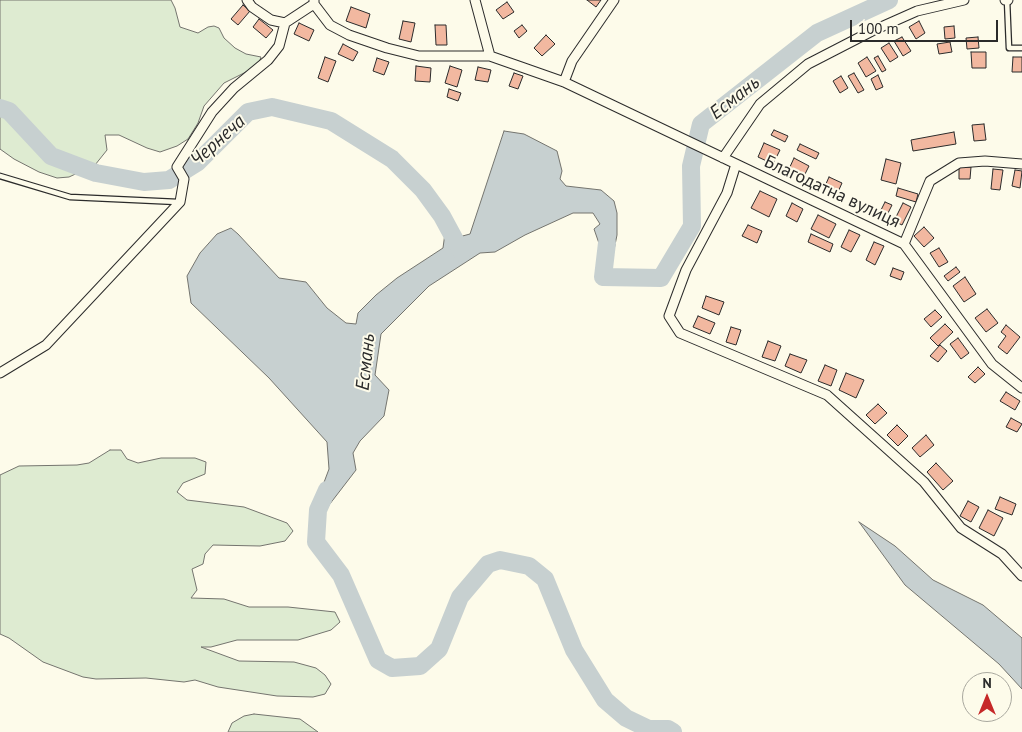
<!DOCTYPE html>
<html>
<head>
<meta charset="utf-8">
<style>
	body { margin:0 }
	#map { position:relative; width:1022px; height:732px; overflow:hidden; background:#fdfbea; font-family:"PT Sans",sans-serif }
	canvas { display:block }
	.north { position:absolute; left:962px; top:672px; width:50px; height:50px; box-sizing:border-box; background:#fdfbea; border:1px solid #a9a89e; border-radius:50%; rotate:0deg; font-size:14px; font-weight:700; line-height:20px; text-align:center; color:#2b2b2b }
	.north::after { content:''; display:block; margin:auto; width:18px; height:22px; background:#c62828; clip-path:polygon(50% 0,100% 100%,50% 72%,0 100%) }
	.scale { position:absolute; left:850px; top:20px; width:148px; height:22px; box-sizing:border-box; border:2px solid #2b2b2b; border-top:0; padding-left:6px; font-size:15px; line-height:18px; white-space:nowrap; color:#2b2b2b; -webkit-text-stroke:4px #fdfbea; paint-order:stroke }
</style>
</head>
<body>
<div id="map">
<canvas width="1022" height="732"></canvas>
<div class="north">N</div>
<div class="scale">100 m</div>
</div>
<script>
const ctx = document.querySelector('canvas').getContext('2d');
ctx.lineJoin = 'round';
function fillPath(path, color) { ctx.fillStyle = color; ctx.fill(path, 'evenodd'); }
const poly = rows => new Path2D(rows.map(r => 'M' + r).join(''));
function strokePath(path, color, width, dash) { ctx.strokeStyle = color; ctx.lineWidth = width; ctx.lineCap = dash ? 'butt' : 'round'; ctx.setLineDash(dash || []); ctx.stroke(path); }
function label(font, color, halo, rows, align = 'center') {
  ctx.font = font + ' "PT Sans",sans-serif'; ctx.lineWidth = 4; ctx.setLineDash([]); ctx.textBaseline = 'middle'; ctx.strokeStyle = halo; ctx.fillStyle = color; for (const [text, x, y, turn = 0] of rows) {
    ctx.save(); ctx.translate(x, y); ctx.rotate((+turn || 0) * Math.PI / 180); ctx.textAlign = isNaN(turn) ? turn : align; if (halo) ctx.strokeText(text, 0, 0); ctx.fillText(text, 0, 0); ctx.restore();
  }
}
const green = poly([
	[0,0,171,0,175,8,180,27,198,33,208,27,214,26,219,28,224,38,235,48,246,54,261,57,258,66,224,83,204,106,198,123,188,139,177,146,160,152,147,148,119,135,105,135,107,150,95,165,69,177,57,178,39,172,14,159,0,149,0,0],
	[110,450,121,450,127,459,138,463,161,458,195,458,206,462,205,474,183,483,177,492,187,500,244,507,287,523,293,531,285,541,260,546,213,545,205,554,203,564,192,569,197,590,191,598,224,599,249,607,288,607,335,612,340,622,331,630,298,640,237,640,211,647,201,647,239,661,294,662,316,668,325,675,331,684,325,694,313,697,277,696,218,687,195,680,184,682,146,678,96,679,83,677,43,662,9,638,0,634,0,475,19,466,77,465,89,463,110,450],
	[254,714,300,719,318,732,228,732,232,723,244,716,254,714]
]);
fillPath(green, '#deebd1');
strokePath(green, '#74746e', 1);
const water = poly([
	[504,131,524,134,557,151,562,171,560,179,566,186,601,190,614,201,617,213,617,235,614,250,604,267,602,252,594,229,600,224,593,213,573,213,525,235,495,252,480,253,429,286,381,334,375,375,389,390,384,416,360,441,353,453,356,470,326,509,318,510,320,493,329,469,327,442,269,378,191,303,187,276,200,253,217,234,231,228,238,234,279,278,306,282,327,308,346,323,356,324,358,313,376,295,397,278,443,248,445,233,455,238,470,234,504,131],
	[859,522,895,546,933,580,983,605,1022,638,1022,689,999,664,905,585,859,522]
]);
fillPath(water, '#c7d0d0');
strokePath(water, '#74746e', 1);
strokePath(poly([
	[0,108,9,111,51,156,96,173,144,182,169,180,198,162,248,112,272,107,331,121,392,159,423,190,442,216,462,253],
	[607,243,603,277,661,278,692,226,691,166,701,124,817,33,889,0],
	[327,490,318,510,316,542,341,575,378,660,392,668,420,666,439,649,460,597,488,564,500,560,529,566,545,579,574,650,605,700,626,718,649,729,668,729,673,732]
]), '#c7d0d0', 18);
const building = poly([
	[587,0,601,0,596,7,587,0],
	[507,2,514,12,503,19,496,10,507,2],
	[243,5,250,11,238,25,231,19,243,5],
	[351,7,370,14,366,28,346,21,351,7],
	[259,19,273,30,266,38,253,27,259,19],
	[403,21,415,23,411,42,399,39,403,21],
	[919,21,925,33,916,39,909,27,919,21],
	[299,23,314,30,309,41,294,34,299,23],
	[435,25,446,25,447,45,436,45,435,25],
	[522,25,527,31,519,38,514,31,522,25],
	[954,26,955,38,945,39,944,27,954,26],
	[546,35,555,44,542,56,534,48,546,35],
	[902,37,911,51,903,56,894,41,902,37],
	[978,37,979,48,967,49,966,38,978,37],
	[950,42,952,52,939,54,937,44,950,42],
	[889,43,898,57,890,62,881,48,889,43],
	[343,44,358,52,353,61,338,54,343,44],
	[971,52,986,52,986,68,972,68,971,52],
	[878,56,886,70,882,72,874,58,878,56],
	[325,57,336,61,328,82,318,78,325,57],
	[867,57,876,71,866,77,858,63,867,57],
	[1013,57,1022,57,1022,72,1012,72,1013,57],
	[377,58,389,62,384,75,373,71,377,58],
	[416,66,431,68,430,82,415,81,416,66],
	[450,66,462,70,457,87,445,83,450,66],
	[478,67,491,70,488,82,475,80,478,67],
	[514,73,523,76,518,89,509,86,514,73],
	[854,73,864,90,858,93,848,76,854,73],
	[878,75,883,87,876,90,871,79,878,75],
	[841,76,848,88,840,93,833,81,841,76],
	[449,89,461,93,458,101,447,97,449,89],
	[984,124,986,140,974,141,972,125,984,124],
	[774,130,788,136,785,142,771,135,774,130],
	[954,132,956,144,913,151,911,140,954,132],
	[764,143,780,150,773,164,758,157,764,143],
	[800,144,819,153,816,159,797,150,800,144],
	[794,158,809,166,804,176,789,169,794,158],
	[886,159,901,163,896,184,881,180,886,159],
	[959,167,971,167,970,179,959,179,959,167],
	[993,169,1003,170,1000,190,991,189,993,169],
	[1015,170,1022,171,1020,188,1012,186,1015,170],
	[829,177,842,183,838,192,825,186,829,177],
	[898,188,918,194,916,202,896,196,898,188],
	[760,191,777,199,769,217,751,208,760,191],
	[885,202,892,205,886,217,879,214,885,202],
	[792,203,803,209,797,222,786,216,792,203],
	[903,203,911,207,902,225,894,221,903,203],
	[818,215,836,224,829,238,811,229,818,215],
	[748,225,762,231,757,243,742,236,748,225],
	[924,227,934,238,924,247,914,236,924,227],
	[849,230,860,235,851,252,841,247,849,230],
	[811,234,833,244,830,252,808,242,811,234],
	[874,242,884,246,875,265,866,260,874,242],
	[939,248,948,262,939,267,930,253,939,248],
	[956,267,960,272,948,281,944,276,956,267],
	[893,268,904,272,901,280,890,276,893,268],
	[965,277,976,294,964,302,953,286,965,277],
	[706,296,724,302,719,315,702,308,706,296],
	[987,309,998,323,986,332,975,318,987,309],
	[935,310,942,317,931,327,924,319,935,310],
	[698,316,715,323,710,334,693,327,698,316],
	[945,324,953,332,938,346,930,338,945,324],
	[1006,325,1020,337,1007,354,998,347,1006,336,1001,332,1006,325],
	[731,327,741,330,736,345,726,342,731,327],
	[958,338,969,353,961,359,950,344,958,338],
	[768,341,781,346,775,361,762,357,768,341],
	[940,345,947,351,938,362,930,356,940,345],
	[790,354,807,360,801,373,785,366,790,354],
	[825,365,837,370,831,386,818,381,825,365],
	[978,367,985,374,975,383,968,377,978,367],
	[846,373,864,380,856,398,839,390,846,373],
	[1006,392,1020,401,1015,410,1000,401,1006,392],
	[878,404,887,413,875,424,866,415,878,404],
	[1011,418,1022,424,1017,432,1006,427,1011,418],
	[897,425,908,436,898,446,887,435,897,425],
	[926,435,934,445,920,457,912,448,926,435],
	[936,463,953,481,943,490,927,472,936,463],
	[1000,497,1016,504,1012,515,995,509,1000,497],
	[968,501,979,507,971,522,960,516,968,501],
	[988,510,1003,518,994,536,979,528,988,510]
]);
fillPath(building, '#f2b8a0');
strokePath(building, '#2b2b2b', 1);
const lane = poly([
	[1007,0,1009,48,1022,48],
	[0,176,70,197,178,202]
]);
const street = poly([
	[247,0,252,7,271,20,285,23],
	[314,0,314,4,330,25,349,35,387,48,419,56,490,56,564,82,904,244,992,364,1022,388],
	[475,0,490,56],
	[1005,0,1008,0],
	[564,82,572,61,614,0],
	[723,158,760,104,808,64,872,31,917,11,964,0],
	[736,164,727,193,686,270,669,316,680,333,827,395,924,482,961,528,1002,554,1022,576],
	[904,244,930,181,959,163,985,161,1022,164],
	[0,373,46,345,180,202,184,179,177,167,212,112,234,88,268,60,279,46,285,23,314,4]
]);
strokePath(lane, '#2b2b2b', 7);
strokePath(street, '#2b2b2b', 11);
strokePath(lane, '#fdfbea', 4.5);
strokePath(street, '#fdfbea', 9);
label('18px', '#2b2b2b', '#fdfbea', [
	["Благодатна вулиця",832,192,25]
]);
label('italic 19px', '#2b2b2b', '#fdfbea', [
	["Есмань",735,98,-38],
	["Чернеча",218,141,-42],
	["Есмань",366,362,-84]
]);
</script>
</body>
</html>
